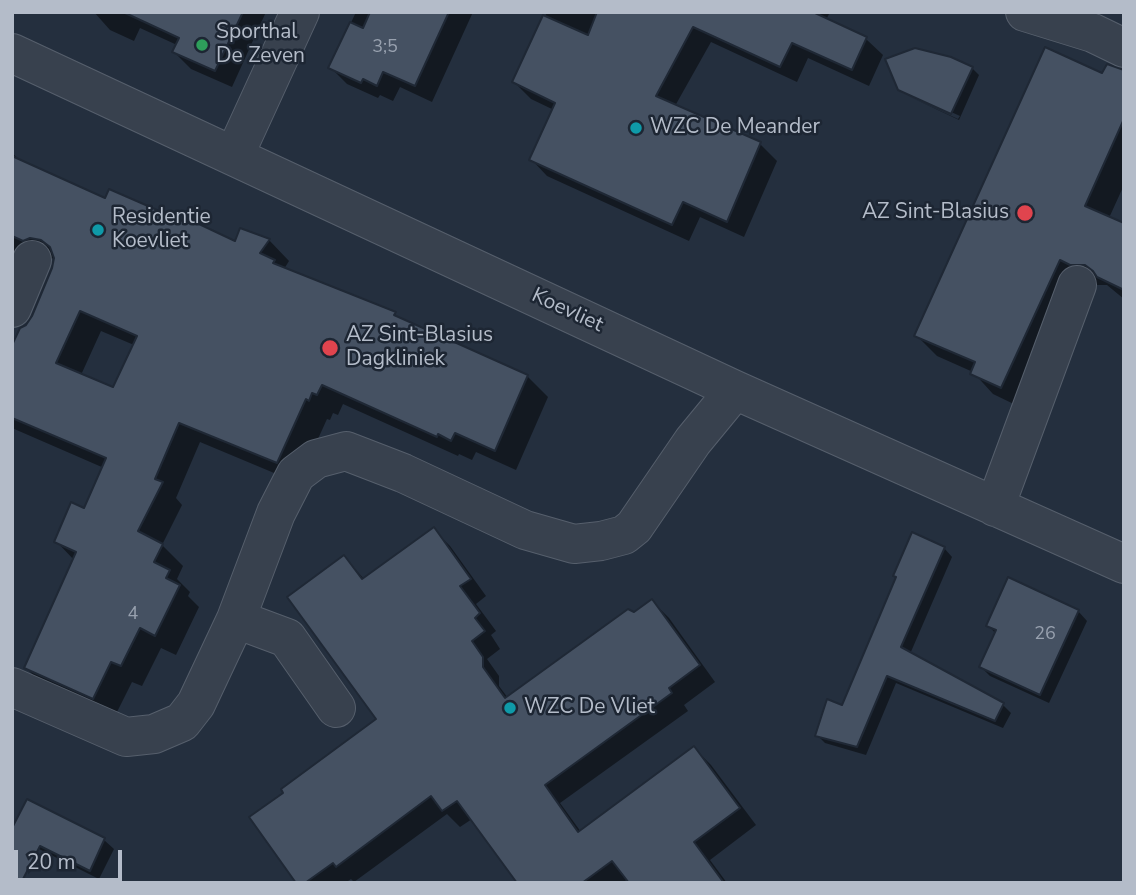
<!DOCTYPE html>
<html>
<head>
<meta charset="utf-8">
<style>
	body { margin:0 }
	#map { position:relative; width:1136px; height:895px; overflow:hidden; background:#242f3e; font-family:"Nunito Sans",sans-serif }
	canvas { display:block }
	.frame { position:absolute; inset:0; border:14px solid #b4bcc9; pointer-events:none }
	.scale { position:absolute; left:14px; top:850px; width:108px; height:32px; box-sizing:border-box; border:4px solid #b4bcc9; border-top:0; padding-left:9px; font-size:21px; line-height:24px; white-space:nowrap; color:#b4bcc9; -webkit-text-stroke:5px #1d2633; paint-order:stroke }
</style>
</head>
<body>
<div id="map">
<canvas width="1136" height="895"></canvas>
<div class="frame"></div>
<div class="scale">20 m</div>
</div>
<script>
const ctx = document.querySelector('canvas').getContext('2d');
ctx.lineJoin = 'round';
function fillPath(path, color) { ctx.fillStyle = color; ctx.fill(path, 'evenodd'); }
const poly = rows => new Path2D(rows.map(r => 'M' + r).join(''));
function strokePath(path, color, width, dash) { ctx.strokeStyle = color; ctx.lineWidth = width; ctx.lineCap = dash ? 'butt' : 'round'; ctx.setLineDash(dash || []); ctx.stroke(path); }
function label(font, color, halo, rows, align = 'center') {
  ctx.font = font + ' "Nunito Sans",sans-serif'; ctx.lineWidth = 5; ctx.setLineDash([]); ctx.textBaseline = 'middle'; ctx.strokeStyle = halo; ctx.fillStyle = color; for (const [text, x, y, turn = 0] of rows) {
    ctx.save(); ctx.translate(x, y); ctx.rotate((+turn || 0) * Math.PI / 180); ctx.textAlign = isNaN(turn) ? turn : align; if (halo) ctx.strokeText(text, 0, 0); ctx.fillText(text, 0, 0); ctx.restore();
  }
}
fillPath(poly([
	[94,12,266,12,232,87,191,69,174,52,177,45,140,28,134,41,110,30],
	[356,12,473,12,432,102,400,87,393,101,380,95,378,98,347,84,330,67],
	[547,12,830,12,826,20,866,39,883,55,869,86,808,58,797,82,711,42,675,106,760,144,777,161,744,237,700,217,689,241,547,176,531,159,554,110,531,99,514,82],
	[972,68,979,75,959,120,906,95,958,119,960,116,902,90],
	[1124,72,1124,185,1109,218,1124,225,1124,299,1107,285,1092,285,1022,408,993,394,973,372,937,356,916,335,1103,76],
	[12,153,22,162,106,200,236,244,269,240,289,261,284,269,395,314,401,320,527,376,548,397,516,470,476,452,472,460,459,454,458,456,343,404,338,415,333,413,330,420,327,419,298,483,200,442,176,498,182,505,162,545,183,566,177,579,190,592,188,596,199,607,176,655,161,648,142,686,132,682,114,718,47,689,26,668,74,560,56,541,85,510,104,468,12,428,12,349,34,317,54,269,54,258,50,259,12,320],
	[101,331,134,345,114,390,81,375],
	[433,529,450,546,486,596,476,604,496,631,491,635,500,649,487,659,499,676,499,686,508,698,652,601,669,618,715,682,684,705,688,711,560,803,581,832,694,748,711,765,756,825,710,860,727,883,631,883,628,879,622,883,519,883,472,819,460,827,447,814,354,882,351,879,345,883,298,883,286,793,379,719,344,557,365,580],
	[944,548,952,557,910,654,1002,704,1011,713,1003,728,896,683,866,755,825,743,817,735,843,707],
	[1078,611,1087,621,1049,703,990,676,981,667,996,634,988,625],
	[28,801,104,840,114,849,99,879,21,840]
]), '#0007');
const building = poly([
	[123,12,243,12,215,71,172,52,179,38,123,12],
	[370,12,449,12,415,86,383,72,377,86,363,79,361,83,328,68,350,22,363,28,370,12],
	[597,12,813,12,867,37,852,70,792,43,780,67,693,27,656,96,761,142,727,222,683,202,672,225,529,160,555,103,512,82,543,15,588,35,597,12],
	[1045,47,1102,73,1107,64,1124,70,1124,119,1085,206,1124,223,1124,290,1097,277,1093,271,1085,265,1070,265,1060,260,1001,388,970,374,975,362,914,336,1045,47],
	[915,48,951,57,973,67,951,114,898,90,885,59,915,48],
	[12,156,105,198,109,189,187,223,199,224,235,241,240,228,270,239,260,253,275,260,273,263,396,312,394,315,528,375,495,451,455,433,451,441,438,434,437,437,322,385,317,395,312,393,309,401,306,399,277,463,179,423,155,479,163,482,138,531,163,544,154,562,170,570,166,578,180,585,155,636,140,628,121,666,111,662,93,699,24,668,76,552,54,542,71,502,84,508,106,458,12,418,12,345,20,328,26,325,32,316,52,268,54,258,50,247,41,240,30,238,23,241,12,236,12,156],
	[80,311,137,336,113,387,56,363,80,311],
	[434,527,471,579,460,586,480,613,475,618,485,631,472,641,483,657,483,667,505,698,628,609,634,612,652,599,700,665,669,688,672,693,545,785,578,832,694,746,740,808,694,842,724,883,629,883,612,861,582,883,517,883,457,801,442,811,431,796,336,867,333,863,305,883,296,883,249,817,283,793,281,789,376,719,287,597,344,555,362,579,434,527],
	[912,532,945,547,901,647,1004,703,995,721,887,676,857,747,815,736,827,699,842,705,896,577,893,576,912,532],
	[1008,577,1079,610,1040,695,979,667,996,630,986,626,1008,577],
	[27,799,105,838,90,871,40,846,21,883,12,883,12,828,27,799]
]);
fillPath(building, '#455162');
strokePath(building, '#1f2835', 2);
const minor = poly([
	[1025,12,1093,33,1124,48],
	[12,53,735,390,1124,564],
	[234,156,300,12],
	[12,308,32,260],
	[995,507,1077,285],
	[236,619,287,638,336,708],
	[12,687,126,737,154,734,182,722,196,704,236,619,276,513,296,474,316,459,346,451,403,473,525,530,574,544,601,541,624,535,634,527,693,441,735,390]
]);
strokePath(minor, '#565f6c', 40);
strokePath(minor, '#38414e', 38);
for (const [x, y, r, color] of [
	[202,45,7,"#2e9e5b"],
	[636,128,7,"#0f9aa8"],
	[1025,213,9,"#e0444e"],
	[98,230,7,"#0f9aa8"],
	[330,348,9,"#e0444e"],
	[510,708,7,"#0f9aa8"]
]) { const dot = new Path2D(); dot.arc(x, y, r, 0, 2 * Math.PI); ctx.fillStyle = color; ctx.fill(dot); strokePath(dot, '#1d2633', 2.5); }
label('18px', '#98a1af', null, [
	["3;5",385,48],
	["4",133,615],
	["26",1045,635]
]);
label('21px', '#b4bcc9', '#1d2633', [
	["Sporthal",216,33],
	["De Zeven",216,57],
	["WZC De Meander",650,128],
	["AZ Sint-Blasius",1009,213,"right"],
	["Residentie",112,218],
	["Koevliet",112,242],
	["AZ Sint-Blasius",346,336],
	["Dagkliniek",346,360],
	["WZC De Vliet",524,708]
], 'left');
label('21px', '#b4bcc9', '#1d2633', [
	["Koevliet",567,311,25]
]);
</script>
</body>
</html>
